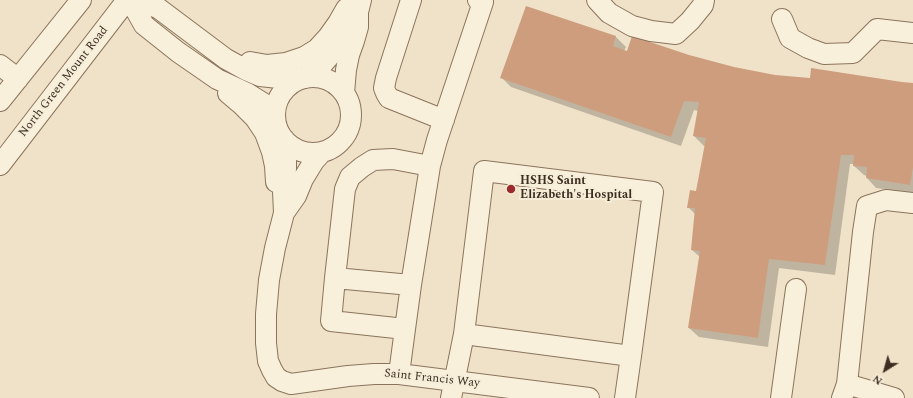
<!DOCTYPE html>
<html>
<head>
<meta charset="utf-8">
<style>
	body { margin:0 }
	#map { position:relative; width:913px; height:398px; overflow:hidden; background:#efe2c8; font-family:Spectral,serif }
	canvas { display:block }
	.north { position:absolute; left:865px; top:350px; width:40px; height:40px; -webkit-text-stroke:3px #f6edd8; paint-order:stroke; rotate:217deg; font-size:11px; font-weight:700; line-height:16px; text-align:center; color:#3b2d20 }
	.north::after { content:''; display:block; margin:auto; width:14px; height:18px; background:#3b2d20; clip-path:polygon(50% 0,100% 100%,50% 72%,0 100%) }
</style>
</head>
<body>
<div id="map">
<canvas width="913" height="398"></canvas>
<div class="north">N</div>
</div>
<script>
const ctx = document.querySelector('canvas').getContext('2d');
ctx.lineJoin = 'round';
function fillPath(path, color) { ctx.fillStyle = color; ctx.fill(path, 'evenodd'); }
const poly = rows => new Path2D(rows.map(r => 'M' + r).join(''));
function strokePath(path, color, width, dash) { ctx.strokeStyle = color; ctx.lineWidth = width; ctx.lineCap = dash ? 'butt' : 'round'; ctx.setLineDash(dash || []); ctx.stroke(path); }
function label(font, color, halo, rows, align = 'center') {
  ctx.font = font + ' Spectral,serif'; ctx.lineWidth = 4; ctx.setLineDash([]); ctx.textBaseline = 'middle'; ctx.strokeStyle = halo; ctx.fillStyle = color; for (const [text, x, y, turn = 0] of rows) {
    ctx.save(); ctx.translate(x, y); ctx.rotate((+turn || 0) * Math.PI / 180); ctx.textAlign = isNaN(turn) ? turn : align; if (halo) ctx.strokeText(text, 0, 0); ctx.fillText(text, 0, 0); ctx.restore();
  }
}
fillPath(poly([
	[526,7,616,37,626,47,624,51,689,56,734,68,775,76,811,79,913,84,913,193,876,188,867,178,867,176,864,175,854,166,854,164,850,164,835,275,779,268,768,347,699,337,689,328,700,257,692,250,695,214,688,207,697,193,706,146,704,146,694,136,698,111,694,110,681,146,511,87,501,77]
]), '#0003');
fillPath(poly([
	[526,6,616,36,613,46,627,51,632,36,689,55,734,67,775,75,810,78,811,68,902,82,913,83,913,167,910,185,866,178,867,167,853,166,854,155,841,155,825,265,769,259,758,338,688,328,700,251,691,250,695,208,687,208,690,190,696,191,706,138,693,136,699,102,684,101,671,137,500,78]
]), '#cd9d7e');
const minor = poly([
	[130,0,144,25,178,52,217,79,247,93,263,103,275,115],
	[135,0,158,8,226,59,246,70,260,76,297,80],
	[411,0,386,78,384,88,386,93,389,98,444,120],
	[597,0,609,13,632,26,651,31,676,34,690,21,703,5,704,0],
	[782,19,790,38,808,48,824,54,853,53,877,29,913,33],
	[250,62,267,65,286,63,304,57,317,49,328,37,338,23,346,9,356,0],
	[0,65,18,79],
	'275 115a38 38 0 1 1 76 0a38 38 0 1 1-76 0Z',
	[306,78,321,66,328,58,335,48,344,33],
	[228,93,241,104,255,118,265,133,272,152,275,166,276,182],
	[344,93,346,70,349,55,354,41,358,27,358,12,361,0],
	[0,101,81,0],
	[284,139,286,154,286,169,283,191,284,213,275,248,269,280,266,314,266,343,268,361,272,370,276,377,282,381,291,384,348,376,374,374,399,374,589,398],
	[0,165,127,0],
	[430,166,437,140,483,2,478,0],
	[284,213,296,196,303,179,314,161,322,152],
	[335,278,345,189,350,177,362,167,373,160,393,159,430,166,411,285],
	[464,334,484,171,653,192,631,356],
	[399,374,405,329,411,285,335,278,331,321,405,329],
	[847,384,894,398],
	[451,398,464,334,631,356,625,398],
	[781,398,796,289],
	[842,398,847,384,863,232,867,206,886,200,913,203]
]);
strokePath(minor, '#8b745d', 22);
strokePath(minor, '#f9f0dc', 20);
for (const [x, y, r, color] of [
	[511,189,5,"#9a2c30"]
]) { const dot = new Path2D(); dot.arc(x, y, r, 0, 2 * Math.PI); ctx.fillStyle = color; ctx.fill(dot); strokePath(dot, '#f6edd8', 1.5); }
label('12px', '#3b2d20', '#f6edd8', [
	["North Green Mount Road",64,82,-52],
	["Saint Francis Way",432,379,6]
]);
label('bold 12px', '#3b2d20', '#f6edd8', [
	["HSHS Saint",520,182],
	["Elizabeth's Hospital",520,196]
], 'left');
</script>
</body>
</html>
